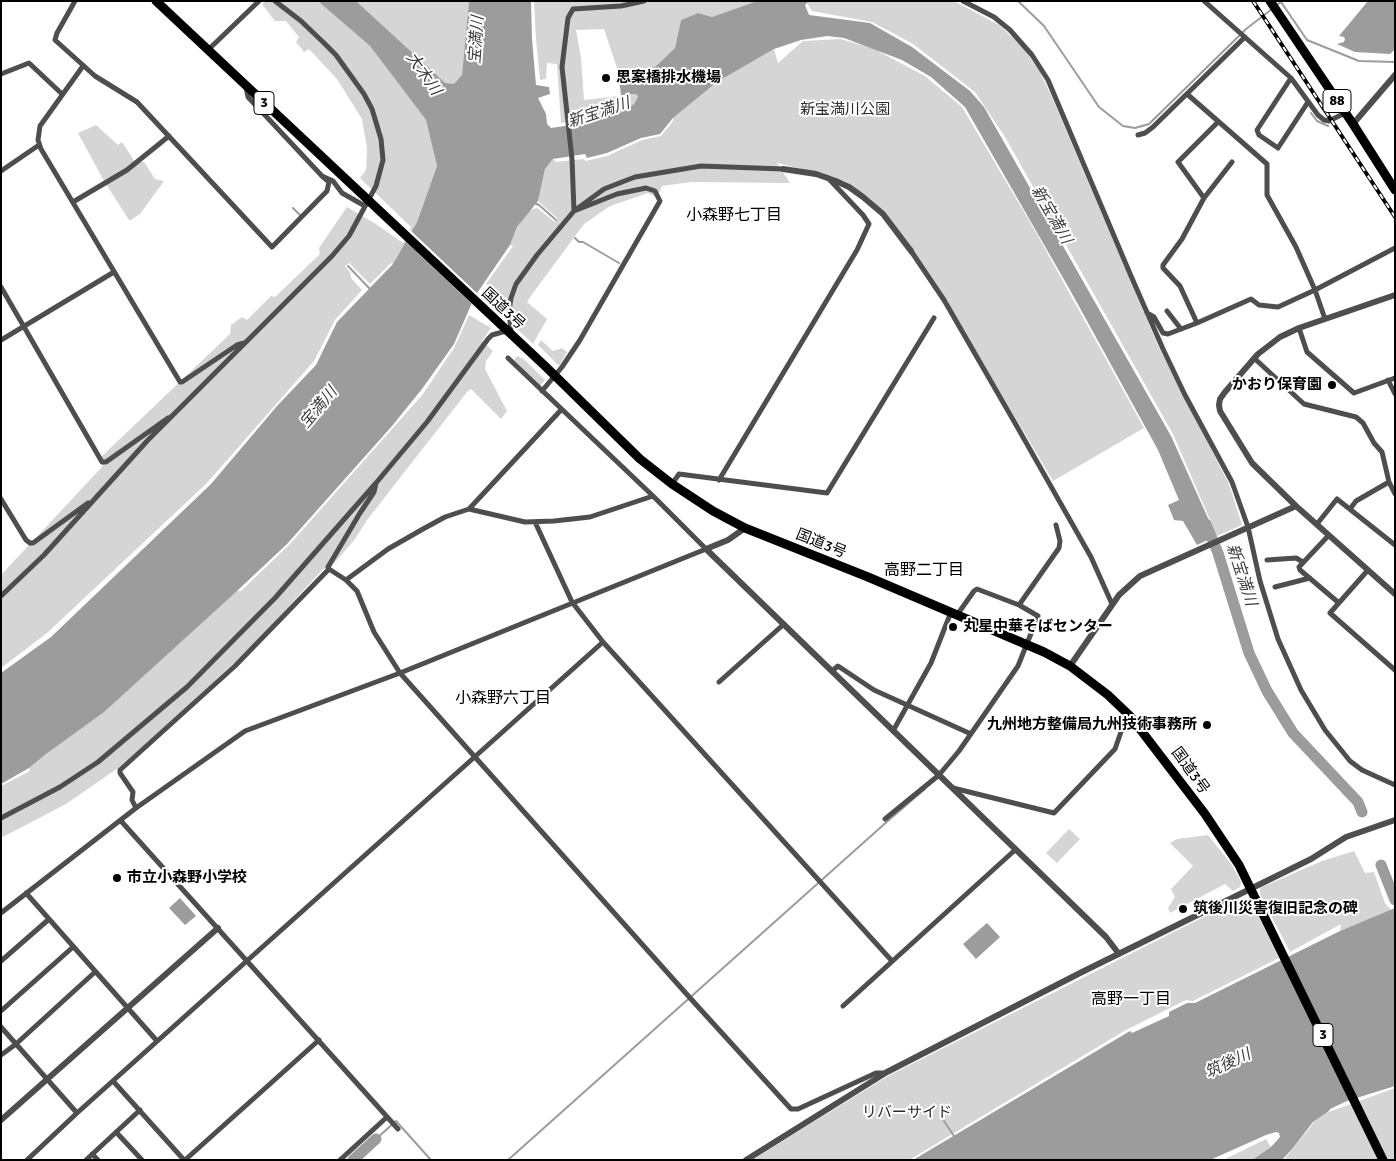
<!DOCTYPE html>
<html>
<head>
<meta charset="utf-8">
<style>
	body { margin:0 }
	#map { position:relative; width:1396px; height:1161px; overflow:hidden; background:#fff; font-family:Signika,sans-serif }
	canvas { display:block }
	.frame { position:absolute; inset:0; border:2px solid #000; pointer-events:none }
</style>
</head>
<body>
<div id="map">
<canvas width="1396" height="1161"></canvas>
<div class="frame"></div>
</div>
<script>
const ctx = document.querySelector('canvas').getContext('2d');
ctx.lineJoin = 'round';
function fillPath(path, color) { ctx.fillStyle = color; ctx.fill(path, 'evenodd'); }
const poly = rows => new Path2D(rows.map(r => 'M' + r).join(''));
function strokePath(path, color, width, dash) { ctx.strokeStyle = color; ctx.lineWidth = width; ctx.lineCap = dash ? 'butt' : 'round'; ctx.setLineDash(dash || []); ctx.stroke(path); }
function label(font, color, halo, rows, align = 'center') {
  ctx.font = font + ' Signika,"Noto Sans JP",sans-serif'; ctx.lineWidth = 4; ctx.setLineDash([]); ctx.textBaseline = 'middle'; ctx.strokeStyle = halo; ctx.fillStyle = color; for (const [text, x, y, turn = 0] of rows) {
    ctx.save(); ctx.translate(x, y); ctx.rotate((+turn || 0) * Math.PI / 180); ctx.textAlign = isNaN(turn) ? turn : align; if (halo) ctx.strokeText(text, 0, 0); ctx.fillText(text, 0, 0); ctx.restore();
  }
}
fillPath(poly([
	[266,1,318,1,321,3,370,46,426,120,437,166,417,222,393,264,391,263,370,284,349,263,345,266,350,272,351,278,362,290,335,320,314,361,207,483,47,633,1,668,1,575,102,467,102,456,230,334,231,325,242,317,247,320,271,296,275,297,320,254,319,248,347,207,376,224,403,243,411,227,360,178,366,170,367,148,362,119,337,79,309,49,304,52,296,42,299,37,286,21,275,21,262,4],
	[356,1,469,1,462,76,454,84,445,84],
	[534,1,757,1,712,17,698,13,681,20,675,48,655,67,641,71,618,71,604,29,576,30,581,58,584,100,636,94,638,97,634,104,620,113,585,120,584,118,582,121,561,123,557,64,547,63,546,79,540,80,536,39],
	[811,1,954,1,999,25,1022,46,1040,72,1051,95,1159,348,1229,484,1242,525,1217,536,1173,434,1005,137,975,92,913,44,872,22,812,11,807,3],
	[841,39,874,49,925,76,962,107,1034,229,1144,428,1053,481,941,292,869,198,845,181,834,177,777,163,790,183,692,182,662,186,657,198,648,193,610,206,584,224,530,297,527,302,547,319,533,344,515,327,513,311,502,311,495,304,499,293,486,284,513,246,510,245,517,227,530,210,537,208,555,222,558,219,538,201,545,169,553,159,556,162,583,159,586,161,607,156,642,140,661,136,673,121,673,118,717,82,774,49,778,63,803,41],
	[96,125,118,145,122,142,135,162,144,162,155,179,164,181,140,214,131,220,129,220,104,181,78,133],
	[469,315,491,328,482,341,493,351,486,361,485,369,507,411,501,419,471,389,467,392,367,520,355,539,331,567,323,569,256,642,166,727,118,768,66,804,1,838,1,786,30,771,29,768,46,754,237,591,241,591,290,544,423,394,454,348],
	[541,340,553,351,562,348,567,352,559,366,538,345],
	[517,356,524,359,545,380,540,386,514,360],
	[1069,829,1080,839,1057,863,1046,853],
	[1208,835,1232,865,1241,882,1240,887,1233,891,1225,884,1170,913,1168,908,1175,897,1171,889,1193,866,1170,843,1177,839],
	[1354,851,1365,873,1374,872,1385,903,1391,910,1340,931,1341,924,1290,952,1260,894,1260,888,1322,861],
	[1241,898,1250,899,1279,958,1193,1001,1186,1000,1126,1030,909,1160,752,1160,888,1076],
	[1395,1088,1395,1160,1284,1160,1315,1121,1326,1113],
	[1266,1139,1271,1147,1252,1160,1223,1160]
]), '#d5d5d5');
fillPath(poly([
	[318,1,356,1,445,83,454,84,462,75,469,1,531,1,532,39,536,85,549,87,550,94,538,98,546,114,547,124,551,128,584,123,585,120,620,113,634,104,638,97,636,94,621,95,618,71,641,71,655,67,675,48,681,20,698,13,712,17,757,1,809,1,805,5,809,15,870,23,912,47,970,91,984,107,1171,436,1216,536,1197,545,1183,521,1174,520,1168,505,1179,500,1158,450,1070,290,965,107,931,77,902,60,844,38,827,36,801,40,774,49,717,82,673,118,660,134,641,138,607,153,587,158,585,154,553,159,545,169,538,201,517,227,510,245,475,296,454,344,422,389,392,426,287,544,237,591,104,712,46,754,29,768,1,784,1,673,51,637,211,484,277,406,316,365,337,322,393,264,417,222,437,166,426,120,370,46],
	[1368,1,1395,1,1395,49,1390,54,1355,52,1337,44,1344,42,1345,39,1344,37,1339,36],
	[180,898,196,916,185,925,169,908],
	[1395,908,1395,1086,1347,1101,1330,1109,1329,1111,1313,1122,1293,1148,1282,1160,1252,1160,1271,1147,1280,1137,1279,1133,1276,1132,1266,1135,1210,1160,913,1160,1130,1031,1132,1033,1169,1016,1169,1012,1187,1003,1195,1003,1340,931],
	[987,923,1000,937,976,959,963,944]
]), '#9c9c9c');
fillPath(poly([
	[410,230,479,295,474,306,404,240]
]), '#fff');
strokePath(poly([
	[1018,1,1044,26,1099,107,1123,126,1135,128,1149,124,1246,29,1272,9],
	[1277,5,1281,2,1307,40,1359,61,1395,62],
	[1311,113,1317,121,1328,126],
	[534,203,539,205,556,220],
	[293,208,300,215],
	[575,238,579,242,583,242,619,263],
	[348,266,370,289],
	[944,1121,954,1136],
	[376,1139,396,1121,431,1160],
	[508,1160,890,819,925,789]
]), '#9c9c9c', 2);
strokePath(poly([
	[1206,524,1218,553,1249,653,1267,691,1293,733,1358,802,1362,812],
	[1381,865,1395,900],
	[353,1160,376,1139]
]), '#9c9c9c', 11);
strokePath(poly([
	[75,1,57,33,55,40,95,76,137,102,272,247,327,191,329,182,322,176],
	[963,1,994,17,1010,30,1032,55,1048,80,1131,276,1163,349,1185,395,1232,482,1248,527,1260,581,1278,639,1301,690,1325,730,1350,761,1362,770,1395,785],
	[1204,1,1291,78,1318,115,1324,120,1329,121,1345,113],
	[208,50,259,1],
	[83,66,40,126,38,140,41,149,180,382,182,382,237,345,244,343],
	[1,74,29,63,62,94],
	[1291,78,1257,130,1259,135,1278,148,1308,102],
	[246,87,248,97,322,176,333,181,342,193,365,206],
	[1187,94,1267,164,1267,195,1296,247,1315,290,1325,319],
	[1138,135,1145,133,1153,127,1245,37],
	[1232,162,1204,198,1182,239,1163,265,1163,268,1180,286,1197,323,1251,299,1259,305,1278,307,1315,290,1395,248],
	[1,171,39,145],
	[1204,198,1178,162,1218,122],
	[73,202,127,170,169,136],
	[911,251,944,300,1015,423,1091,557,1112,604],
	[1,287,102,462,106,462,168,418],
	[1167,311,1181,329],
	[1147,313,1154,317,1163,333,1168,334,1197,323],
	[1299,328,1307,352,1354,393,1395,378],
	[511,332,509,311,511,298,516,284,537,255,574,211,604,189,635,177,701,166,783,169],
	[1,340,114,272],
	[1254,358,1304,404,1356,417,1363,423,1374,443,1382,452,1389,482,1395,494],
	[1388,380,1395,394],
	[542,391,562,367,580,340,660,201,655,191,646,188,617,194,574,211,572,159,562,67,568,18,573,9,621,6,644,1],
	[719,480,857,250,869,224,863,215,828,178],
	[376,483,374,492,360,513,328,567,329,569,346,580,357,591,374,632,400,673,691,999,791,1109,798,1109,876,1073,884,1073],
	[672,484,679,474,827,493,934,318],
	[1,499,26,540,30,543,33,543,88,503],
	[469,509,525,522,554,521,590,517,653,496],
	[1350,509,1356,501,1389,482],
	[535,522,572,602,603,642,892,961],
	[1317,524,1337,499,1395,545],
	[1329,535,1299,567,1300,570,1339,603],
	[1267,560,1296,558,1303,562],
	[1368,570,1330,613,1395,670],
	[346,580,388,549,423,529,445,517,469,509,561,410],
	[1275,587,1310,578],
	[1,596,44,555,148,440,332,256,349,236,376,186,383,160,381,139,372,109,364,94,336,55,324,43,301,21,275,1],
	[957,615,974,591,977,589,1019,605],
	[832,671,838,666,874,690,971,734],
	[719,682,784,624],
	[893,731,931,663,951,612],
	[953,788,1054,813,1115,749,1122,729,1130,716],
	[136,808,132,800,133,792,120,773,120,770,235,666,329,569],
	[1,818,60,787,98,762,187,687,275,598,376,483,427,422,488,339,492,335,506,331],
	[885,819,939,775,959,751,1018,666,1038,616,1019,605,1059,548,1060,541,1056,525],
	[121,821,398,1129],
	[26,893,157,1041],
	[1,913,136,808,245,731,400,673,706,549,653,496,508,358],
	[1,961,48,920],
	[843,1006,1015,850],
	[1,1011,73,947],
	[1,1027,77,1113],
	[1,1055,16,1044,95,972],
	[113,1081,184,1160],
	[116,1132,142,1160],
	[92,1154,98,1160],
	[27,1160,77,1113,603,642],
	[86,1160,140,1110],
	[185,1160,319,1040],
	[340,1160,387,1117]
]), '#4e4e4e', 5);
strokePath(poly([
	[1353,124,1395,75],
	[783,169,816,174,836,181,849,187,863,197,883,214,911,251],
	[1395,295,1299,328,1280,337,1258,354,1225,392,1220,399,1219,405,1220,411,1252,463,1296,506,1395,594],
	[745,528,728,540,706,549,1106,937,1119,954],
	[1070,666,1119,595,1140,576,1296,506],
	[1,1120,218,928],
	[746,1160,887,1072,1082,972,1311,859,1346,837,1395,820]
]), '#4e4e4e', 6);
strokePath(poly([
	[1270,1,1353,124,1395,190]
]), '#000', 9);
strokePath(poly([
	[156,1,545,366,640,459,672,484,713,511,745,528,868,577,1044,652,1070,666,1108,695,1130,716,1205,814,1239,865,1383,1160]
]), '#000', 9);
const rail = poly([
	[1253,1,1395,217]
]);
strokePath(rail, '#000', 4);
strokePath(rail, '#fff', 2, [5.5]);
for (const [x, y, r, color] of [
	[606,78,5,"#000"],
	[1332,385,5,"#000"],
	[953,627,5,"#000"],
	[1207,725,5,"#000"],
	[117,878,5,"#000"],
	[1183,909,5,"#000"]
]) { const dot = new Path2D(); dot.arc(x, y, r, 0, 2 * Math.PI); ctx.fillStyle = color; ctx.fill(dot); strokePath(dot, '#fff', 2); }
for (const [x, y, w] of [
	[1337,101,28],
	[264,103,20],
	[1323,1035,20]
]) { const box = new Path2D(); box.roundRect(x - w / 2, y - 11.5, w, 23, 4); ctx.fillStyle = '#fff'; ctx.fill(box); strokePath(box, '#000', 1); }
label('bold 14px', '#000', null, [
	["88",1337,101],
	["3",264,103],
	["3",1323,1035]
]);
label('bold 15px', '#000', '#fff', [
	["思案橋排水機場",616,78],
	["かおり保育園",1322,385,"right"],
	["丸星中華そばセンター",963,627],
	["九州地方整備局九州技術事務所",1197,725,"right"],
	["市立小森野小学校",127,878],
	["筑後川災害復旧記念の碑",1193,909]
], 'left');
label('15px', '#2c2c2c', '#fff', [
	["新宝満川公園",845,110],
	["リバーサイド",907,1113]
]);
label('15px', '#000', '#fff', [
	["国道3号",503,309,43],
	["国道3号",821,544,22],
	["国道3号",1190,771,54]
]);
label('italic 16px', '#3d3d3d', '#fff', [
	["宝満川",477,40,-86],
	["大木川",423,74,55],
	["新宝満川",599,113,-18],
	["新宝満川",1051,215,60],
	["宝満川",319,408,-50],
	["新宝満川",1241,575,72],
	["筑後川",1228,1064,-25]
]);
label('16px', '#000', '#fff', [
	["小森野七丁目",734,216],
	["高野二丁目",924,571],
	["小森野六丁目",503,699],
	["高野一丁目",1131,1000]
]);
</script>
</body>
</html>
